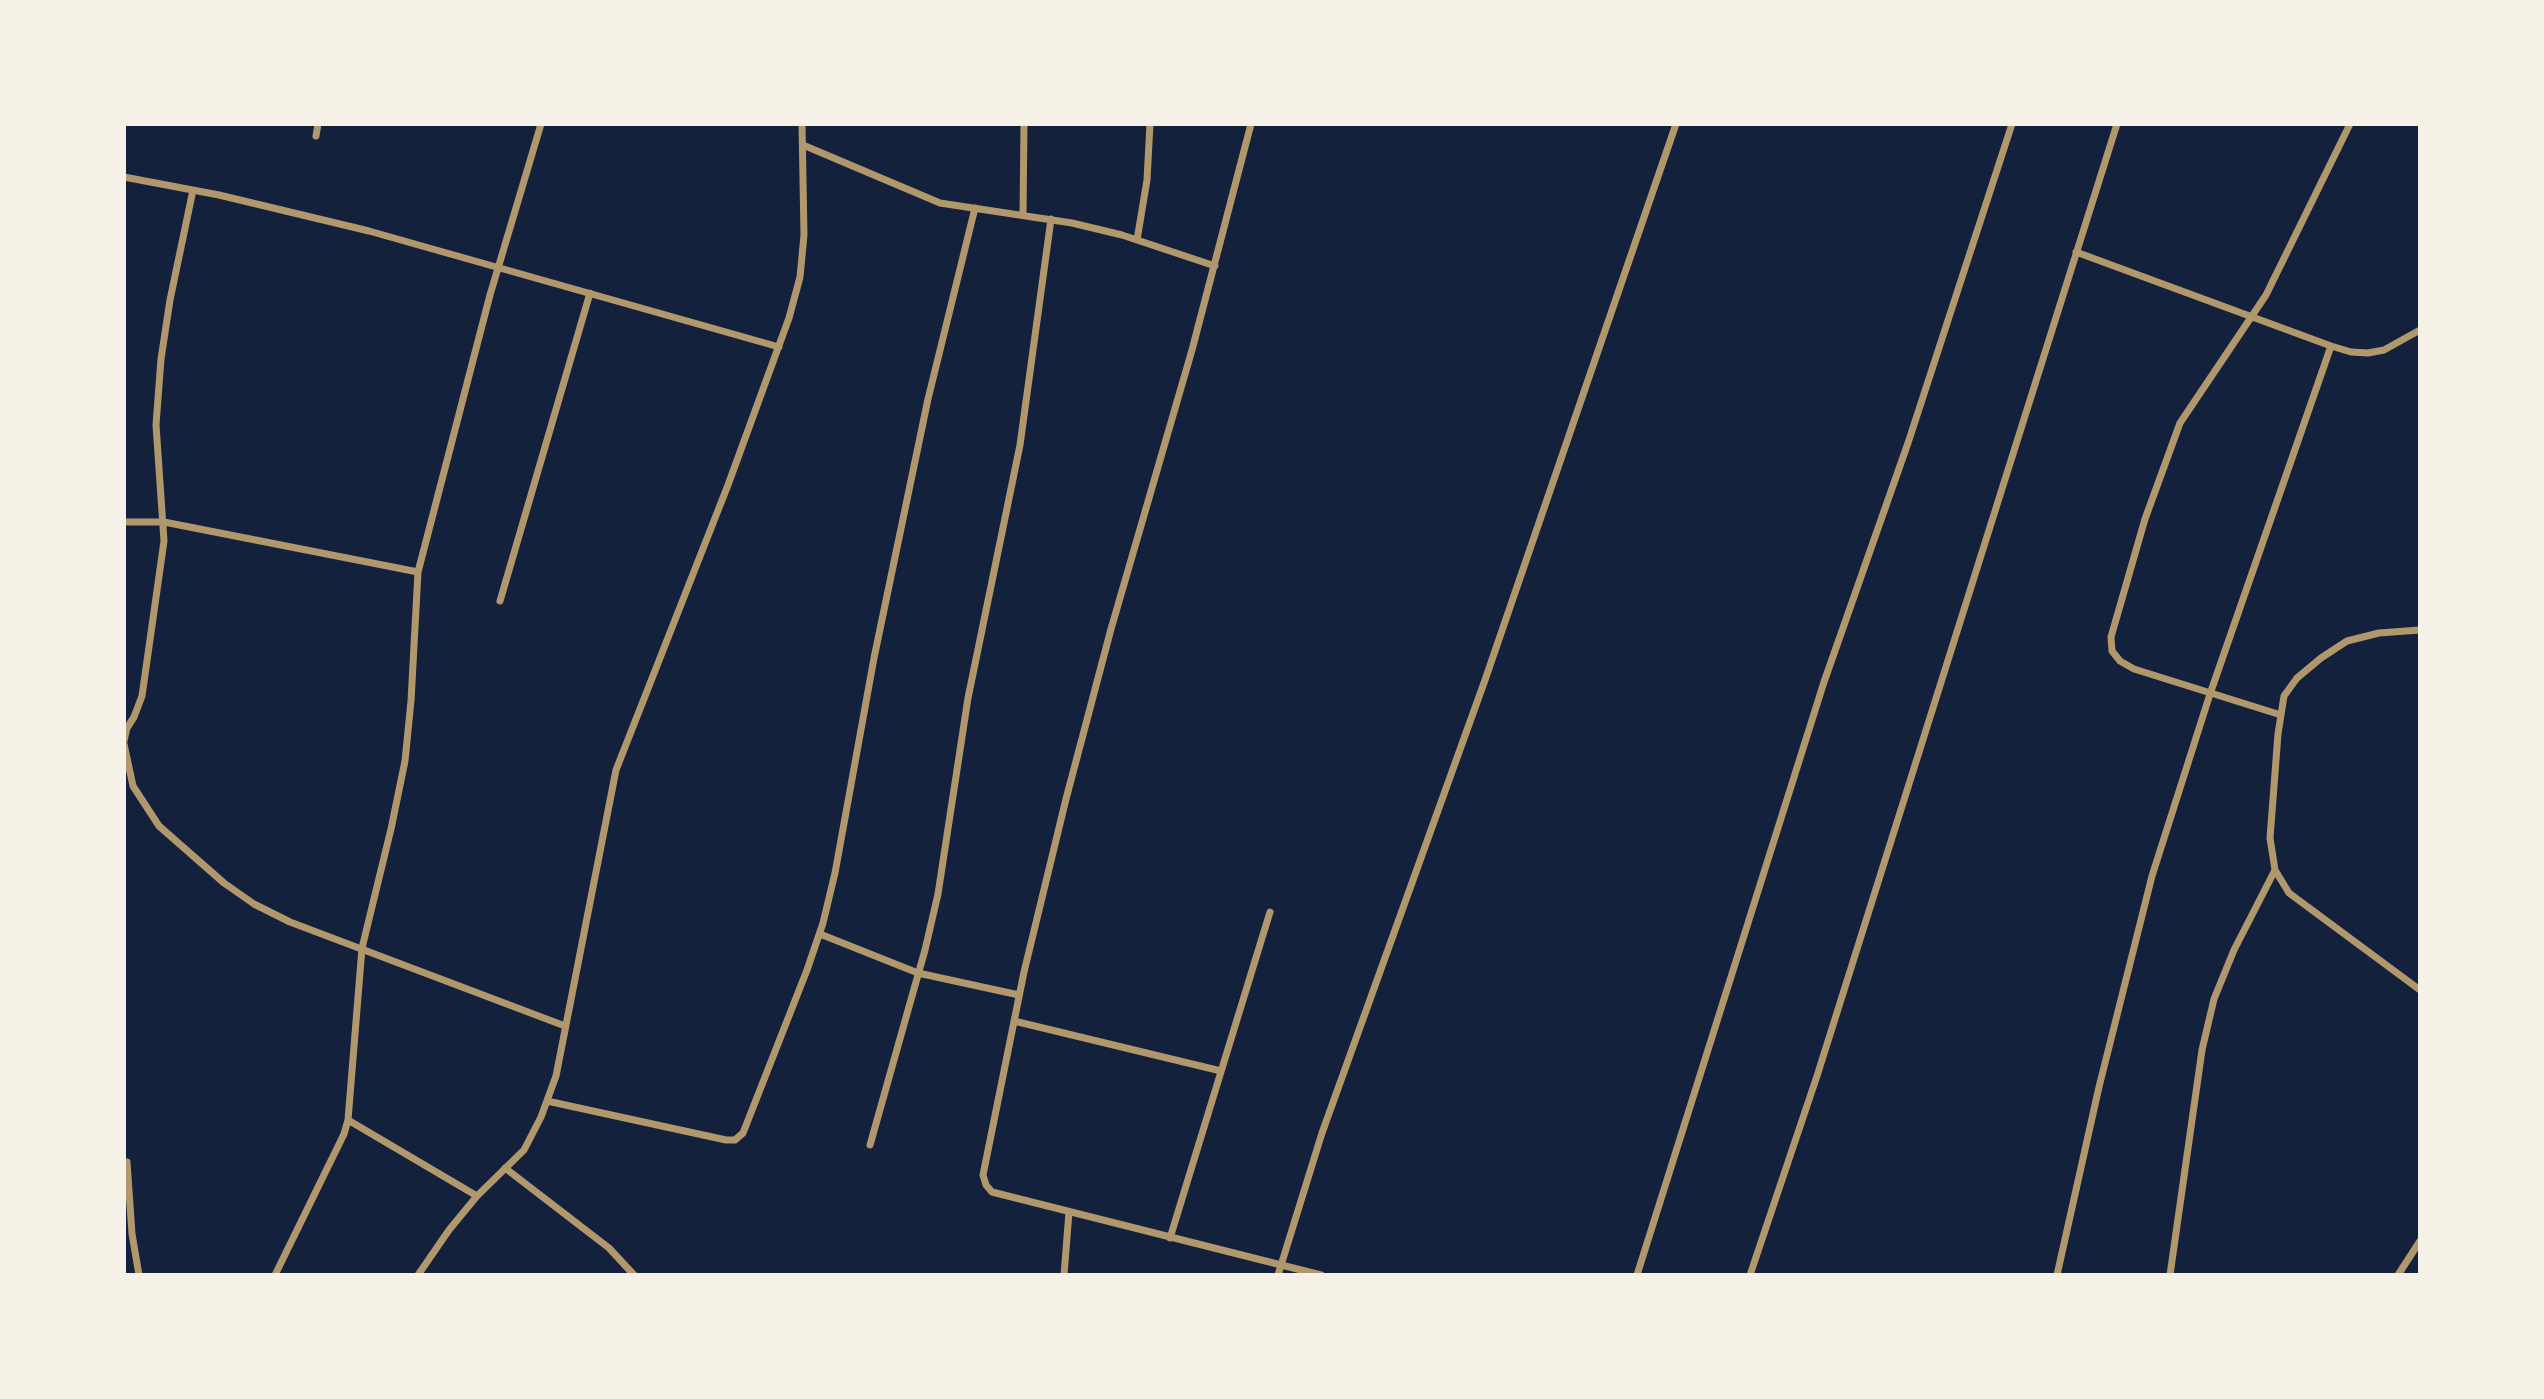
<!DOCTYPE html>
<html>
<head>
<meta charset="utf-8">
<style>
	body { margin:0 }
	#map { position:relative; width:2544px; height:1399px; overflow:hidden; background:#14213d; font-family:"Crimson Pro",serif }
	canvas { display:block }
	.frame { position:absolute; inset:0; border:126px solid #f6f1e7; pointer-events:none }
</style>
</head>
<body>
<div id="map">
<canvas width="2544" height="1399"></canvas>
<div class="frame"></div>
</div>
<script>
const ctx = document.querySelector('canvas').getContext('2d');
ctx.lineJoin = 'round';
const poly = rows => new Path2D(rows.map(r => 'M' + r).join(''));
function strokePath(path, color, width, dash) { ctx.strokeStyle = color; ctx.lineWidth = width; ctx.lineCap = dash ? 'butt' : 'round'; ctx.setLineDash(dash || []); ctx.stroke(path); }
strokePath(poly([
	[1251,124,1192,350,1111,629,1066,799,1024,972,983,1175,986,1185,992,1192,1321,1275],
	[316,136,318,124],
	[803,145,940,203,1072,223,1122,235,1215,266],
	[124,177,219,195,369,231,779,347],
	[1023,215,1024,124],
	[1137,240,1147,180,1150,124],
	[2076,252,2331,346,2351,352,2368,353,2384,350,2420,330],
	[124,522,164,522,418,572,490,295,541,124],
	[500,601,590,293],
	[2420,630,2379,633,2347,641,2321,658,2297,678,2284,696,2278,734,2270,838,2275,870,2289,893,2420,990],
	[2281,715,2134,669,2120,661,2112,651,2111,637,2145,519,2180,423,2266,295,2350,124],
	[124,741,127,728,134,717,142,696,164,541,156,425,161,359,170,300,193,190],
	[124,744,133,786,159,826,224,883,254,904,290,922,565,1026],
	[820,934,918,973,1019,995],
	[1014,1021,1221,1071],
	[547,1101,726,1140,735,1140,743,1133,807,970,823,923,835,873,874,658,928,399,975,208],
	[348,1120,477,1196],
	[870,1145,925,950,938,894,968,698,1020,445,1051,219],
	[127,1162,132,1234,139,1275],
	[505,1168,609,1248,634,1275],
	[1170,1238,1270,912],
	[275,1275,344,1134,348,1120,362,948,391,829,405,761,411,701,418,572],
	[418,1275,449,1230,477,1196,524,1150,541,1117,556,1076,616,770,728,485,789,318,800,277,804,235,802,124],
	[1064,1275,1069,1212],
	[1278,1275,1322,1133,1485,680,1676,124],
	[1637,1275,1824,682,1908,443,2012,124],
	[1750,1275,1817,1076,2117,124],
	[2057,1275,2099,1087,2152,876,2210,694,2331,346],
	[2170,1275,2202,1050,2214,999,2234,950,2275,870],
	[2398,1275,2420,1241]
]), '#b1986c', 7);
</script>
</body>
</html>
